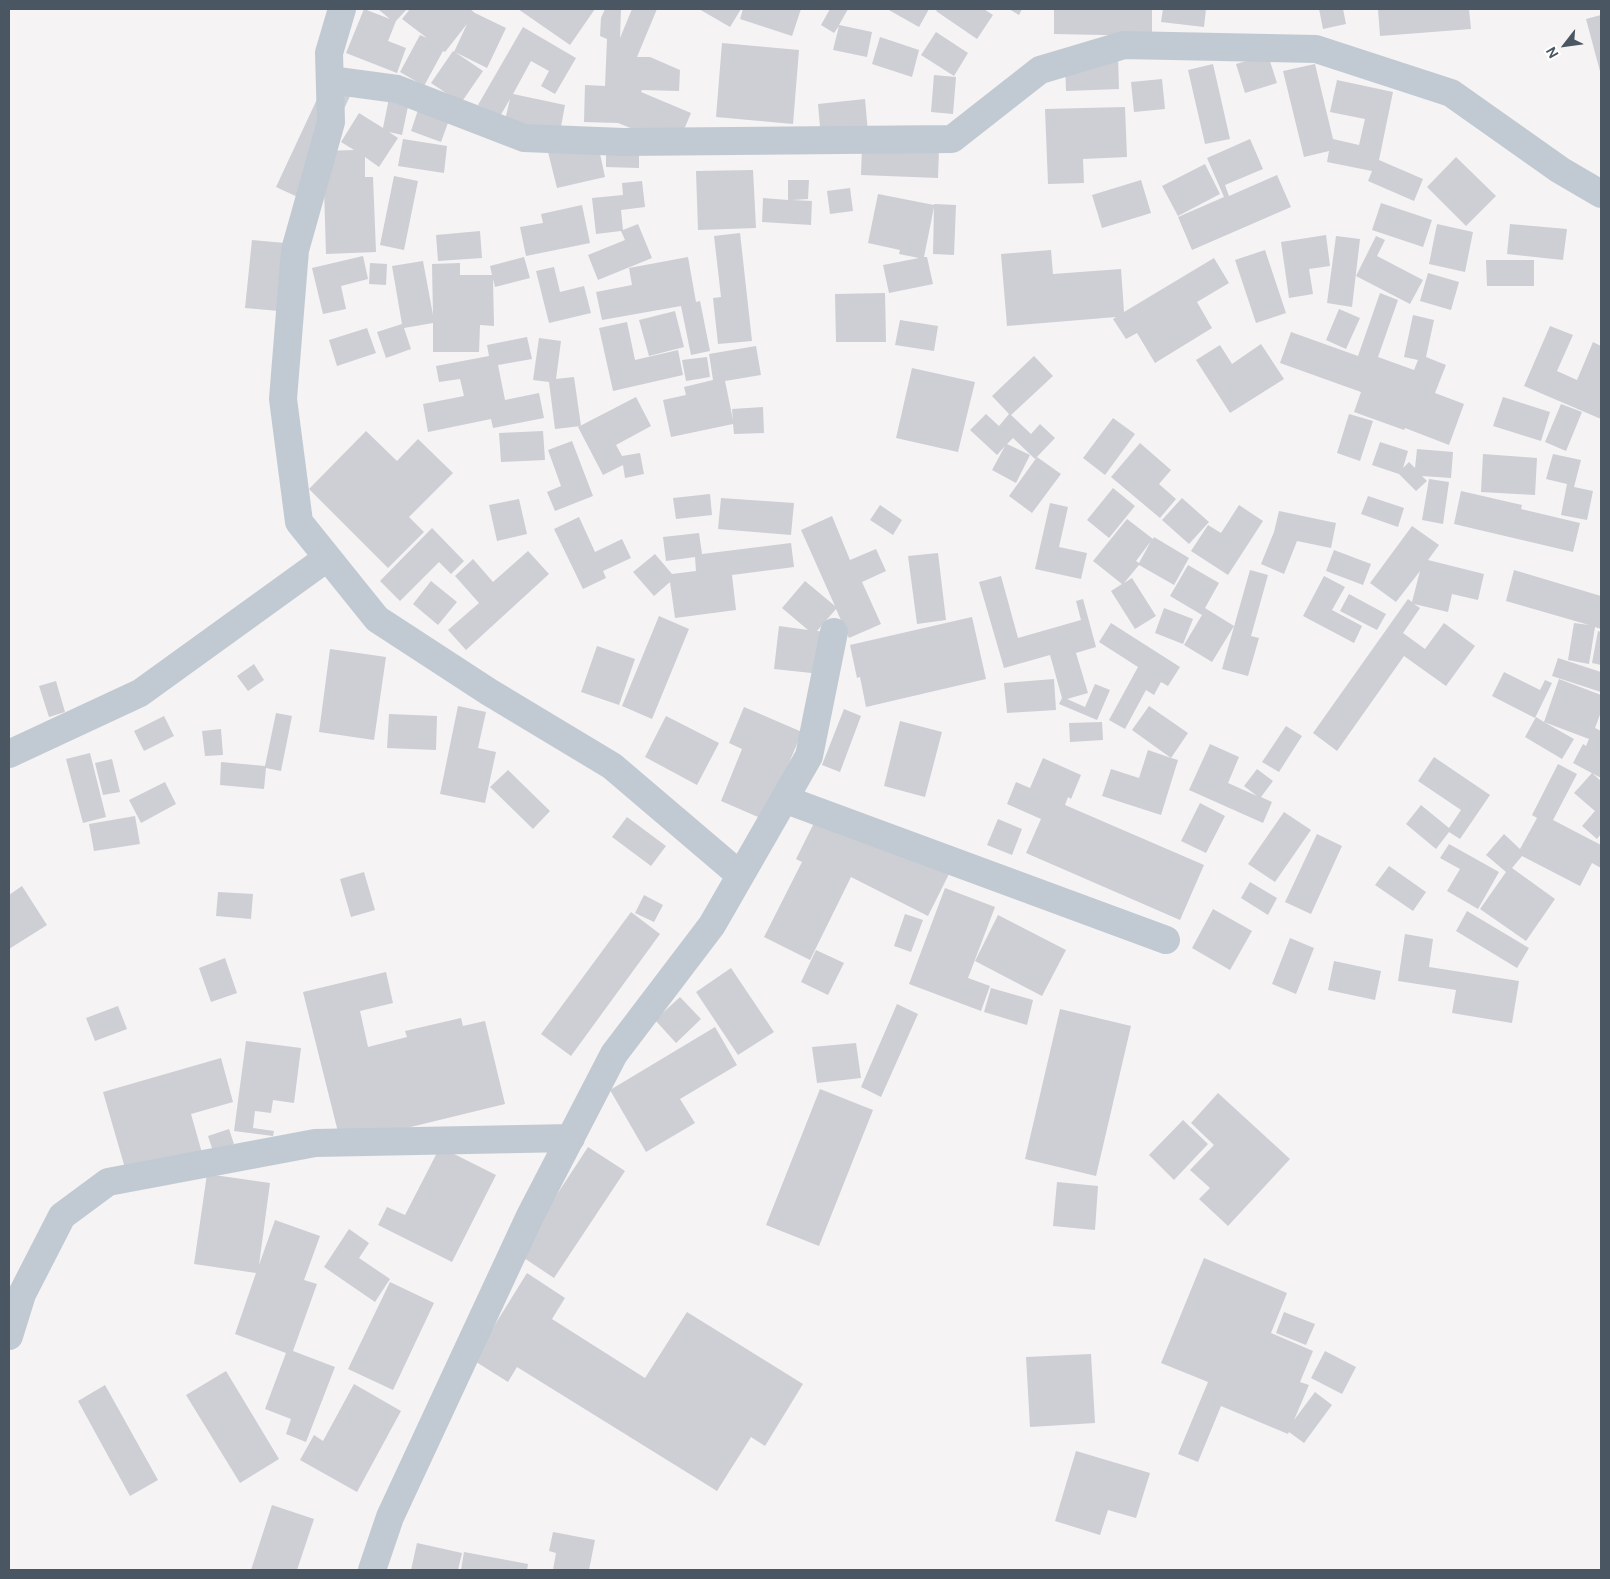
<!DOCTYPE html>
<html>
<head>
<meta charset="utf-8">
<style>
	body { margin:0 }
	#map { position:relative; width:1610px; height:1579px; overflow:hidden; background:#f5f3f3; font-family:"DM Sans",sans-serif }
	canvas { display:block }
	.frame { position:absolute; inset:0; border:10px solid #4a5661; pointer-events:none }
	.north { position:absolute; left:1540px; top:20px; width:50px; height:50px; -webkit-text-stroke:4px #fff; paint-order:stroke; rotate:240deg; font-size:14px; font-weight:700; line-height:20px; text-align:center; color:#4a5661 }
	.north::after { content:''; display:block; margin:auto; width:18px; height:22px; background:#4a5661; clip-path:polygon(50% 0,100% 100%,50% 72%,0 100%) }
</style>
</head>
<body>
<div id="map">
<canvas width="1610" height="1579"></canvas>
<div class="frame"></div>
<div class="north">N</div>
</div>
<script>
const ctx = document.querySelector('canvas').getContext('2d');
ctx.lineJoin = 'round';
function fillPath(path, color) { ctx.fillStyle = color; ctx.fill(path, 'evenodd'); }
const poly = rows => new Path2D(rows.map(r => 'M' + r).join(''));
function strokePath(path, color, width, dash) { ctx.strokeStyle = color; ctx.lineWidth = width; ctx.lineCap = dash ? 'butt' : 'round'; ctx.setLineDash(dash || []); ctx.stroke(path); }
fillPath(poly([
	[364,9,390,19,378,9,407,9,396,21,388,41,406,48,397,73,346,53],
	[410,9,470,9,475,13,506,28,487,68,455,52,483,71,461,103,431,83,453,51,454,52,467,24,445,52,443,51,424,86,400,72,420,35,427,38,402,19],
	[518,9,595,9,570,45],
	[605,9,621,9,620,38,632,9,657,9,637,57,650,57,680,70,679,91,642,90,641,92,691,113,683,132,633,129,618,123,584,122,585,85,605,86,607,39,600,36,601,18],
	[699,9,741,9,730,27],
	[743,9,801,9,792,36,740,19],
	[830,9,848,9,839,25,872,32,867,57,833,50,839,26,834,33,821,25],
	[887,9,929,9,919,27],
	[938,9,984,9,993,15,977,39,936,11],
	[1009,9,1022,9,1019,15],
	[1054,9,1152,9,1152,36,1054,34],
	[1163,9,1206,9,1204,27,1161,22],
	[1319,9,1343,9,1346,24,1323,29],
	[1378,9,1469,9,1471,29,1380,36],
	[1601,15,1601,75,1586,19],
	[523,27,576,58,555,94,541,86,549,71,531,61,513,94,565,105,560,132,505,120,510,99,499,118,478,105],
	[936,32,968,53,954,76,921,55],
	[880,37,919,50,912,77,872,64],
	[722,43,799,50,793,124,716,117],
	[1268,55,1277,83,1245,93,1236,64],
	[1118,57,1119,89,1066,91,1065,58],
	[1213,64,1230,139,1205,144,1188,70],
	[1315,64,1333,139,1359,145,1365,119,1330,112,1337,80,1393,92,1379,160,1423,179,1414,201,1368,181,1372,171,1327,162,1329,151,1304,157,1283,71],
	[934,75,956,77,953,114,931,112],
	[1162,79,1165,109,1134,112,1131,82],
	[326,80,352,92,324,151,354,150,341,142,359,113,383,128,390,93,410,97,402,135,389,132,398,138,379,167,365,157,365,177,373,177,376,252,326,254,323,155,302,199,276,187],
	[865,99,868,133,821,138,818,104],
	[1125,107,1127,157,1083,159,1084,183,1048,184,1045,109],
	[418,110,449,120,441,142,411,131],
	[403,139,447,146,444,173,398,166],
	[1250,139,1263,169,1225,185,1229,196,1277,175,1291,207,1192,250,1178,217,1224,197,1207,158],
	[597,140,605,177,557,188,548,152],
	[606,146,639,147,639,168,606,167],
	[862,146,939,149,938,178,861,175],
	[1456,157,1496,196,1466,226,1427,187],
	[1205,164,1220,194,1178,216,1162,186],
	[753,170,756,228,698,230,696,171],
	[394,176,418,181,404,250,380,245],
	[788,180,809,180,808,199,792,200,812,201,811,225,762,222,763,198,788,200],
	[1141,180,1151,213,1102,228,1092,195],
	[642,181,645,207,621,210,623,230,638,224,652,258,598,280,588,255,625,240,621,231,596,234,592,198,623,195,622,183],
	[850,188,853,211,830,214,827,191],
	[878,194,934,205,934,204,956,205,954,255,933,254,934,207,924,257,927,257,933,284,889,293,883,265,919,258,899,254,900,250,868,243],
	[1381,203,1432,220,1423,247,1372,230],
	[582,205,590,243,526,256,520,227,543,223,541,214],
	[1437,224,1473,232,1465,272,1429,264],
	[1510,224,1567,229,1563,260,1507,254],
	[480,231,482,258,438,261,436,235],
	[740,233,752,341,718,344,713,298,721,297,714,236],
	[1326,235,1330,266,1309,269,1313,294,1289,298,1281,242],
	[1336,236,1360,239,1352,307,1327,303],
	[1376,236,1385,240,1377,256,1423,280,1410,304,1356,276],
	[252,240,285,243,279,311,245,308],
	[1051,250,1053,274,1121,269,1124,312,1214,258,1229,283,1197,302,1212,328,1155,363,1137,333,1126,339,1113,319,1116,317,1007,326,1001,254],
	[1265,250,1286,313,1256,323,1235,260],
	[363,256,368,279,341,286,346,309,323,314,312,268],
	[524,257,530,278,495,287,493,279,494,326,480,325,479,352,433,352,433,323,404,328,411,349,386,358,377,332,402,324,392,266,423,261,433,315,432,264,460,263,460,275,492,275,490,266],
	[688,257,696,302,700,301,710,351,691,355,681,306,602,320,596,292,632,285,629,268],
	[1486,260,1534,260,1534,286,1487,286],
	[370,263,387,264,386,285,369,284],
	[554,267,560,292,584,286,591,313,549,323,536,271],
	[1428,273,1459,282,1451,310,1420,301],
	[885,293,886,342,836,342,835,294],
	[1380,293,1398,300,1378,357,1414,370,1418,360,1404,357,1413,315,1434,320,1426,357,1446,365,1435,393,1464,404,1449,445,1405,428,1404,430,1354,412,1361,392,1280,363,1291,332,1358,356],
	[1339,309,1360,318,1346,349,1326,340],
	[675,311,684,347,649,356,639,320],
	[900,320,938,326,934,351,895,345],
	[627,322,635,360,678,350,683,375,613,391,599,328],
	[1550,326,1573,335,1557,371,1577,380,1593,342,1601,346,1601,419,1524,386],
	[367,328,376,353,337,366,329,340],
	[527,337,532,359,498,365,505,400,539,393,544,418,493,428,491,419,428,432,423,404,464,396,460,379,439,382,436,366,489,356,487,345],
	[539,338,561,341,556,379,574,377,581,426,555,429,549,382,533,380],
	[1261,344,1284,379,1230,413,1196,360,1220,345,1232,364],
	[756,346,761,375,725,381,733,420,732,409,763,407,764,433,734,434,733,424,671,437,663,400,686,395,684,387,713,380,709,354],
	[1034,356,1053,376,1011,415,1031,434,1040,424,1055,438,1035,459,1013,438,1007,444,1030,455,1016,483,992,470,1005,446,997,455,970,430,986,414,999,426,1009,414,992,396],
	[707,357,710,377,686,381,682,360],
	[912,368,975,382,958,452,896,438],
	[636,397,651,426,616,445,622,456,640,453,644,474,625,478,623,465,603,475,578,427],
	[1503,397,1550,412,1541,441,1493,426],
	[1561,404,1582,412,1566,451,1545,442],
	[1349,414,1373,421,1360,461,1337,453],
	[1113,418,1135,434,1105,475,1083,458],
	[366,431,397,461,418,439,453,473,409,517,424,532,388,568,309,489],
	[543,431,545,460,501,462,499,433],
	[572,441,593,496,555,511,547,492,561,486,548,450],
	[1380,442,1408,451,1403,468,1409,462,1415,468,1417,449,1453,452,1451,478,1422,476,1427,481,1416,491,1399,474,1372,465],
	[1140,443,1171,470,1159,484,1176,499,1160,518,1111,477],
	[1483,454,1537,458,1535,495,1481,492],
	[1553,454,1581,460,1574,487,1593,491,1587,520,1561,515,1567,484,1546,479],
	[1037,457,1061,474,1032,513,1009,496],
	[1429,479,1449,482,1443,524,1422,520],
	[1113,488,1135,506,1109,538,1087,520],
	[1461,491,1522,505,1521,509,1580,523,1573,552,1454,524],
	[710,494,712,515,676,519,673,498],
	[1368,496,1404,508,1398,527,1361,514],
	[721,498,794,503,791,535,718,529],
	[1182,498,1209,522,1189,544,1162,520],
	[519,499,527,534,497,541,489,505],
	[1050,503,1068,507,1059,547,1087,553,1081,579,1035,569],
	[880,505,902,520,893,535,870,520],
	[1239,505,1263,521,1228,575,1191,551,1208,525,1221,533],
	[1279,511,1336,523,1331,548,1297,541,1284,574,1261,564,1274,532],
	[832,516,850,560,876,549,886,571,862,582,881,624,849,638,836,609,817,631,826,632,821,674,774,669,779,626,808,630,782,608,805,581,835,606,801,530],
	[579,517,595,552,622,539,631,558,603,571,606,578,583,589,554,529],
	[1127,519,1153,539,1154,537,1189,558,1174,585,1139,565,1124,583,1132,578,1156,616,1135,629,1111,591,1122,584,1093,561],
	[1151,541,1139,563,1136,561],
	[1412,526,1439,545,1428,560,1484,574,1478,600,1452,594,1448,612,1414,604,1420,608,1403,633,1425,649,1444,623,1475,646,1446,686,1404,656,1337,751,1313,733,1408,599,1412,602,1420,571,1396,602,1370,583],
	[432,528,464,561,451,574,439,562,400,601,380,581],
	[699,533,702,554,791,543,794,567,732,575,736,610,675,618,670,582,654,596,633,572,655,554,672,574,696,571,695,557,666,561,663,537],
	[1334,550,1371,564,1363,585,1326,571],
	[528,551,549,574,466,650,448,630,479,603,455,576,473,559,493,582],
	[938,553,946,620,917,624,908,556],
	[1188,565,1219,583,1205,608,1234,626,1212,662,1184,645,1202,615,1170,596],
	[1250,570,1268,575,1251,636,1259,638,1248,676,1222,669],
	[1514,570,1601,596,1601,629,1595,627,1589,664,1568,660,1574,623,1589,625,1506,601],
	[1001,576,1018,638,1081,620,1076,601,1083,599,1096,647,1076,653,1088,693,1067,699,1085,707,1095,684,1110,690,1097,720,1059,704,1062,698,1050,655,1004,668,979,582],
	[1324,576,1345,587,1332,610,1362,626,1354,643,1303,616],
	[431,581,457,602,438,625,413,604],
	[1349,594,1386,614,1377,630,1340,611],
	[1164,608,1193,619,1183,644,1155,633],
	[659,616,689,629,652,719,622,706],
	[972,617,986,679,866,707,860,677,857,678,850,645],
	[1111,623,1180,667,1168,686,1161,682,1154,695,1146,690,1125,729,1109,720,1138,667,1099,642],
	[1598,631,1601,632,1601,665,1592,663],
	[597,646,635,659,619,705,581,692],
	[330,649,386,657,374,740,319,732],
	[1558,658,1601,672,1601,692,1552,676],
	[254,664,264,680,248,691,237,676],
	[1504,672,1540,690,1545,680,1552,683,1535,718,1492,696],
	[1054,679,1056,710,1007,713,1004,683],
	[1559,679,1601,695,1601,712,1595,728,1601,731,1601,778,1573,763,1583,744,1586,746,1589,739,1544,722,1574,739,1562,759,1525,737,1536,717,1544,722],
	[56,681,65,712,49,717,39,686],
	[458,706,486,712,478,748,496,752,485,803,440,794],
	[1149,706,1188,733,1171,758,1178,760,1161,815,1102,796,1111,769,1139,778,1148,750,1171,758,1132,730],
	[744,707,802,732,765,820,721,801,742,749,729,743],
	[844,709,861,716,840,772,822,765],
	[276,713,292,716,281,771,266,768,264,789,220,785,221,762,265,766],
	[389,714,437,716,436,750,387,748],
	[164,716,174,736,144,751,134,731],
	[666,716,719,743,697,785,645,757],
	[900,721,942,732,925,797,884,786],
	[1102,722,1103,740,1070,742,1069,723],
	[1286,726,1302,736,1279,772,1262,762],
	[221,729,223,755,205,756,202,731],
	[1210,744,1239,757,1228,783,1257,796,1244,786,1257,769,1273,781,1261,797,1272,802,1263,823,1189,790],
	[90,753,106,817,83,823,66,759],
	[1434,757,1490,795,1460,839,1449,832,1436,849,1406,824,1421,805,1449,828,1461,810,1418,781],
	[1043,758,1081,775,1071,799,1068,797,1065,805,1204,865,1180,920,1026,853,1041,819,1007,804,1016,782,1030,788],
	[112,759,120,792,103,795,95,763],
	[1558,764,1577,774,1553,820,1601,845,1601,868,1592,863,1580,886,1522,856,1512,868,1555,899,1526,941,1480,909,1506,872,1486,855,1504,834,1520,849,1537,818,1532,815],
	[508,770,550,811,533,829,490,787],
	[1592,773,1601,781,1601,834,1597,839,1582,826,1595,811,1574,793],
	[165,782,176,804,141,823,129,800],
	[1200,803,1225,816,1206,853,1181,841],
	[821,809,949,874,928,916,851,877,810,960,764,937,802,862,796,859],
	[1284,812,1311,830,1275,882,1248,864],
	[135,816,140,844,94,851,89,824],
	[627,817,666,846,651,866,612,837],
	[998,819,1022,829,1012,855,987,845],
	[1317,834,1342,846,1311,914,1285,902],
	[1449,844,1499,872,1478,909,1447,891,1460,869,1440,858],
	[1389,866,1426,892,1413,911,1375,885],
	[364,872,375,910,351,917,340,879],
	[1250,882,1277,898,1268,915,1241,898],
	[22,886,47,925,9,949,9,895],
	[945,888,995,907,968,978,990,986,981,1011,909,984],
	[218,892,253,894,251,919,216,916],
	[644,895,663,905,654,922,635,913],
	[1213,909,1252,931,1230,970,1192,948],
	[1467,911,1529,948,1517,968,1456,931],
	[631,912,660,934,571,1056,541,1034],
	[905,914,923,920,911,952,894,946],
	[998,915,1066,950,1042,996,975,961],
	[1405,934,1433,939,1429,967,1519,981,1512,1023,1452,1013,1456,990,1398,981],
	[1290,938,1314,948,1296,994,1272,984],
	[816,950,844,963,828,995,801,982],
	[225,958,237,993,211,1002,199,968],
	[1334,961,1381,971,1375,1000,1328,990],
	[731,968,774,1032,738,1055,696,992],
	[386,972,393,1003,360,1011,368,1047,407,1037,405,1031,461,1018,463,1026,485,1021,505,1104,341,1144,303,992],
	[991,988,1033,1000,1027,1025,984,1012],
	[680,997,701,1019,676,1043,655,1020],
	[897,1004,918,1014,881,1097,861,1087],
	[118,1006,127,1029,95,1041,86,1018],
	[1060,1009,1131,1026,1096,1176,1025,1159],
	[715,1027,737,1065,680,1099,695,1123,646,1152,610,1090],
	[246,1041,301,1048,294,1103,273,1100,271,1113,255,1111,253,1128,274,1131,273,1136,234,1131],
	[856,1043,861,1078,817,1083,812,1047],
	[221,1058,233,1102,191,1114,202,1153,127,1175,103,1092],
	[820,1089,873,1110,819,1246,766,1225],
	[1218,1093,1290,1159,1228,1226,1199,1199,1210,1188,1190,1170,1214,1145,1191,1123],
	[1183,1120,1208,1144,1174,1180,1149,1155],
	[229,1129,234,1144,213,1151,208,1136],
	[440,1147,496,1175,452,1262,378,1225,387,1207,405,1215],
	[588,1147,625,1171,554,1278,518,1254],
	[207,1174,270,1183,259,1265,275,1220,320,1236,304,1280,317,1284,293,1351,335,1367,306,1442,286,1434,291,1419,265,1409,286,1353,235,1334,256,1273,194,1264],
	[1057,1182,1098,1186,1095,1230,1053,1226],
	[349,1229,369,1243,359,1258,390,1279,375,1302,324,1267],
	[1204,1258,1287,1293,1271,1333,1313,1351,1300,1382,1309,1385,1294,1420,1315,1392,1332,1405,1304,1443,1289,1432,1288,1434,1221,1406,1198,1462,1178,1454,1208,1382,1161,1363],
	[527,1273,565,1298,552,1319,645,1378,687,1312,803,1384,765,1446,751,1437,717,1491,517,1367,508,1382,473,1360],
	[390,1282,434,1303,393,1390,348,1369],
	[1284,1312,1315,1324,1306,1345,1276,1333],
	[1325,1351,1356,1367,1342,1394,1311,1378],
	[1091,1354,1095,1423,1030,1427,1026,1357],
	[226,1371,279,1459,240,1483,186,1395],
	[354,1384,401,1411,357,1492,300,1460,314,1435,323,1441],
	[105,1385,158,1480,130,1496,78,1401],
	[1076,1451,1150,1473,1136,1518,1108,1510,1100,1535,1055,1521],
	[272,1505,314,1519,297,1570,251,1570],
	[553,1532,595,1540,589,1570,553,1570,556,1553,549,1551],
	[417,1543,462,1553,458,1570,411,1570],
	[464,1552,528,1564,527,1570,461,1570]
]), '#cdcfd5');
strokePath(poly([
	[342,9,329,53,331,122,295,250,283,399,299,522,377,619,489,692,612,766,740,875],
	[330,80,397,89,524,138,623,142,952,139,1040,70,1124,45,1316,49,1451,93,1560,170,1601,194],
	[9,754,140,693,327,558],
	[784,799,1166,940],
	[9,1336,22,1294,62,1216,108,1182,315,1143,571,1138],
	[372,1570,390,1517,530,1216,614,1054,712,925,809,756,834,632]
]), '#c1cad2', 28);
</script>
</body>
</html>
